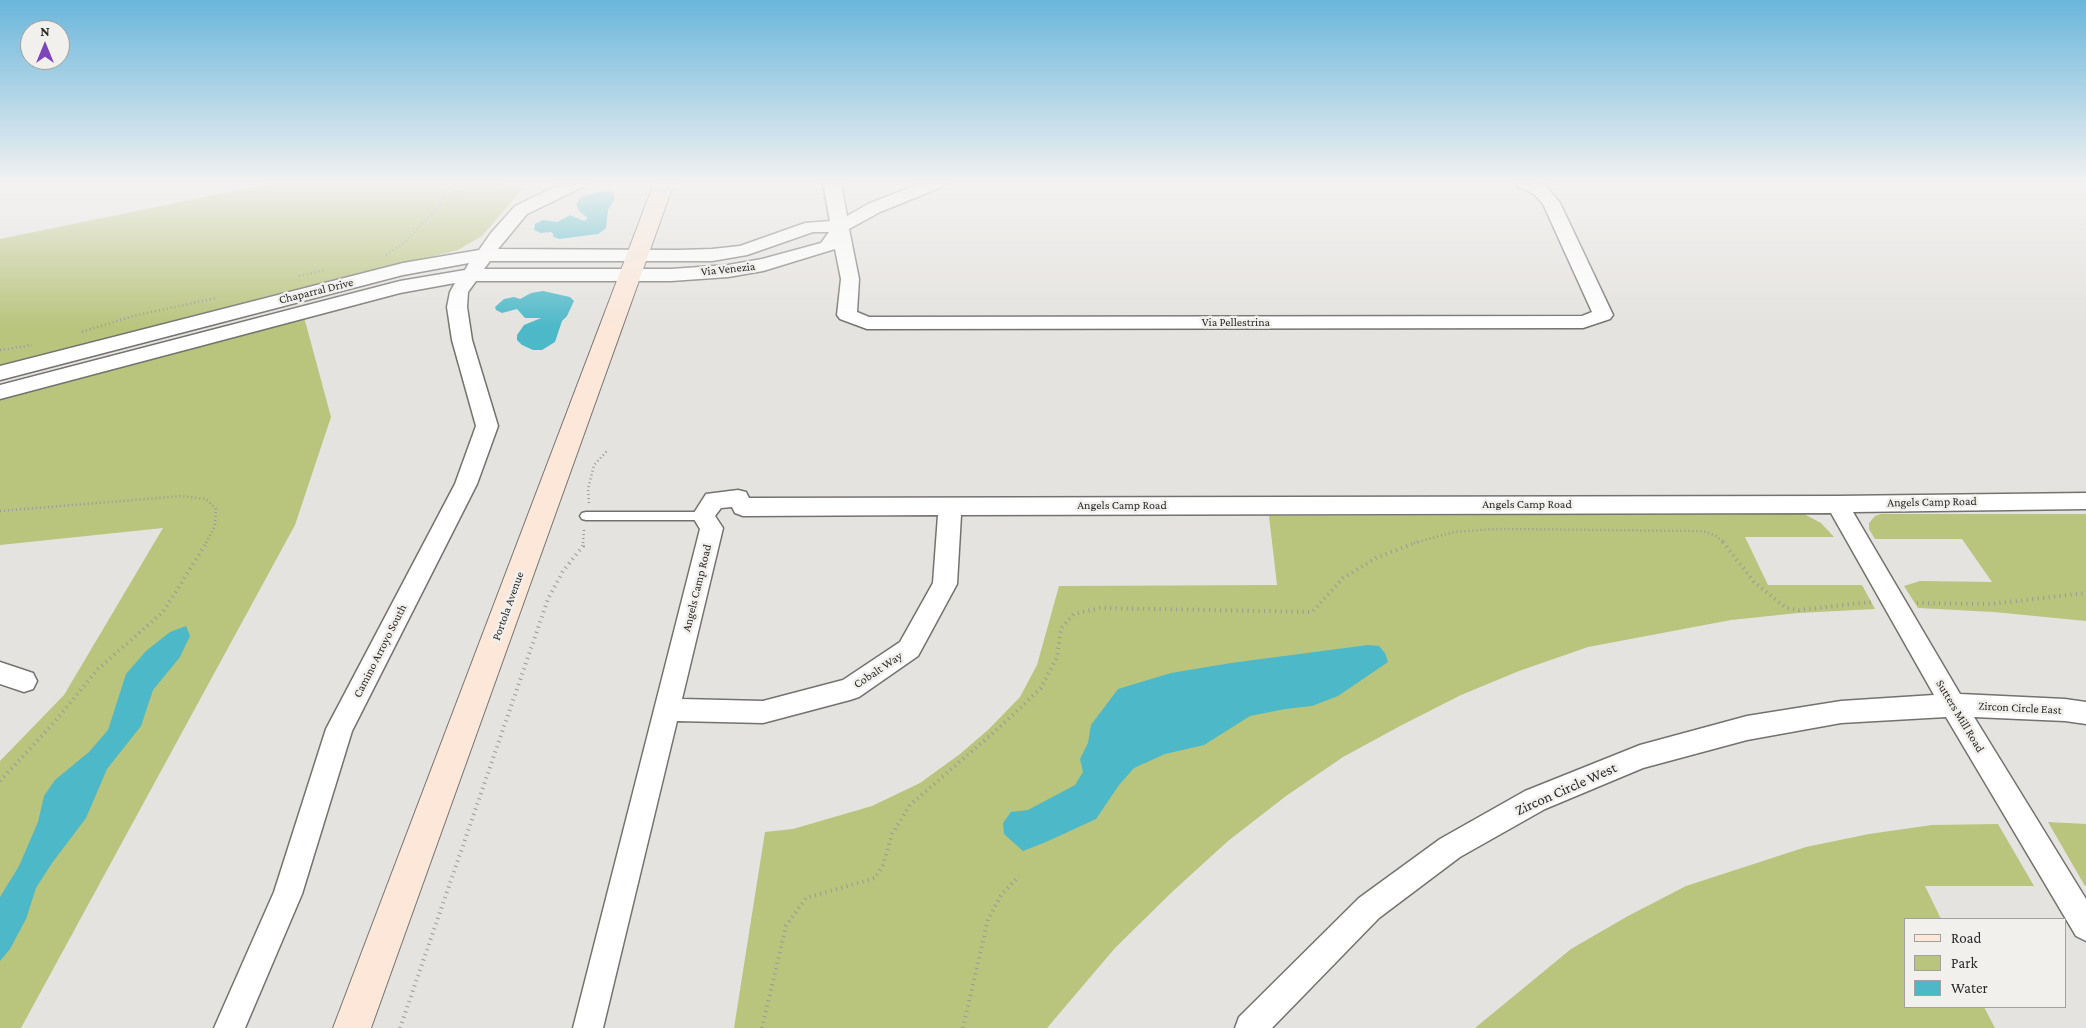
<!DOCTYPE html>
<html>
<head>
<meta charset="utf-8">
<style>
	body { margin:0 }
	#map { position:relative; width:2086px; height:1028px; overflow:hidden; background:#e5e3df; font-family:"Crimson Pro",serif }
	canvas { display:block }
	.legend { position:absolute; left:1904px; top:918px; width:162px; height:90px; box-sizing:border-box; background:#f2f0ed; border:1px solid #a2a19f; margin:0; padding:6px 9px; list-style:none; font-size:15px; color:#2b2a29 }
	.legend li { display:flex; align-items:center; gap:10px; height:25px }
	.legend b { width:25px; border:1px solid #a2a19f }
	.north { position:absolute; left:20px; top:20px; width:50px; height:50px; box-sizing:border-box; background:#f2f0ed; border:1px solid #a2a19f; border-radius:50%; rotate:0deg; font-size:14px; font-weight:700; line-height:20px; text-align:center; color:#2b2a29 }
	.north::after { content:''; display:block; margin:auto; width:18px; height:22px; background:#7d45bb; clip-path:polygon(50% 0,100% 100%,50% 72%,0 100%) }
</style>
</head>
<body>
<div id="map">
<canvas width="2086" height="1028"></canvas>
<ul class="legend">
<li><b style="height:6px;background:#fce7d9"></b>Road</li>
<li><b style="height:14px;background:#b9c47d"></b>Park</li>
<li><b style="height:14px;background:#4db8c8"></b>Water</li>
</ul>
<div class="north">N</div>
</div>
<script>
const ctx = document.querySelector('canvas').getContext('2d');
ctx.lineJoin = 'round';
function fillPath(path, color) { ctx.fillStyle = color; ctx.fill(path, 'evenodd'); }
const poly = rows => new Path2D(rows.map(r => 'M' + r).join(''));
function strokePath(path, color, width, dash) { ctx.strokeStyle = color; ctx.lineWidth = width; ctx.lineCap = dash ? 'butt' : 'round'; ctx.setLineDash(dash || []); ctx.stroke(path); }
function label(font, color, halo, rows, align = 'center') {
  ctx.font = font + ' "Crimson Pro",serif'; ctx.lineWidth = 5; ctx.setLineDash([]); ctx.textBaseline = 'middle'; ctx.strokeStyle = halo; ctx.fillStyle = color; for (const [text, x, y, turn = 0] of rows) {
    ctx.save(); ctx.translate(x, y); ctx.rotate((+turn || 0) * Math.PI / 180); ctx.textAlign = isNaN(turn) ? turn : align; if (halo) ctx.strokeText(text, 0, 0); ctx.fillText(text, 0, 0); ctx.restore();
  }
}
fillPath(poly([
	[273,183,493,183,524,187,482,236,458,250,0,367,0,239],
	[304,317,331,417,295,525,21,1028,0,1028,0,761,64,695,163,528,0,545,0,397],
	[1795,514,1804,514,1821,523,1834,537,1745,537,1768,585,1862,585,1875,609,1798,613,1731,620,1588,647,1519,671,1461,695,1402,725,1343,757,1286,796,1228,841,1172,892,1115,948,1047,1028,734,1028,765,832,793,829,872,806,920,783,960,754,989,729,1020,697,1037,665,1059,586,1277,585,1269,516],
	[1881,514,2086,514,2086,621,1994,612,1918,608,1904,586,1920,581,1992,582,1962,539,1875,539,1869,529,1869,523,1875,516],
	[2048,822,2086,824,2086,886,2085,886],
	[1998,824,2034,886,1925,886,1941,919,1905,919,1905,1007,1984,1007,1995,1028,1475,1028,1571,949,1628,916,1686,886,1806,847,1869,834,1932,825]
]), '#b9c47d');
fillPath(poly([
	[610,191,614,193,614,200,608,210,606,228,598,234,559,239,552,236,554,235,551,232,541,233,534,230,535,224,543,220,557,222,570,215,584,221,588,218,580,212,576,204,581,197,596,192],
	[543,291,570,297,574,301,567,316,562,321,555,342,542,350,533,350,522,345,517,340,517,335,524,325,541,318,525,318,517,309,502,313,496,310,495,307,504,299,514,297,520,299,531,293],
	[186,626,190,636,180,657,153,690,141,726,107,769,86,818,52,863,36,888,26,919,10,949,0,961,0,897,19,866,38,822,44,796,55,780,89,752,108,730,126,674,146,651,170,632],
	[1368,645,1379,646,1385,653,1388,662,1338,696,1312,706,1285,709,1250,716,1204,745,1165,754,1134,768,1119,785,1096,819,1046,842,1023,851,1004,834,1003,823,1011,812,1028,810,1075,785,1083,772,1080,759,1088,743,1091,725,1118,689,1171,673,1231,663]
]), '#4db8c8');
const lane = poly([
	[586,512,703,512,707,513,709,516,707,519,703,520,586,520,582,519,580,516,582,513,586,512]
]);
const street = poly([
	[563,183,586,183,583,187,527,214,498,249,678,250,712,249,740,246,805,223,830,221,823,183,841,183,847,216,868,204,921,183,945,183,942,187,880,212,849,229,859,279,857,312,869,317,1582,316,1592,312,1543,204,1534,194,1519,187,1516,183,1539,183,1546,186,1560,203,1613,315,1610,319,1583,328,867,329,840,319,837,315,841,279,835,249,763,271,728,277,671,281,476,281,468,292,467,307,472,340,498,426,477,484,352,731,302,894,245,1028,214,1028,274,892,326,729,455,484,476,426,452,340,447,307,450,292,455,283,400,293,0,399,0,385,400,281,465,270,469,263,403,275,0,380,0,366,403,263,479,250,491,233,515,206,563,183],
	[813,232,829,232,821,243,762,259,728,265,671,269,484,269,490,261,712,261,747,255,813,232],
	[738,490,746,492,749,498,1837,496,2086,493,2086,509,1853,512,1960,694,2065,699,2086,702,2086,724,2065,721,1974,717,2086,899,2086,941,2076,936,1946,717,1841,723,1747,740,1643,768,1545,809,1460,857,1379,918,1272,1028,1235,1028,1239,1017,1359,898,1440,839,1525,791,1640,745,1747,716,1841,701,1934,695,1831,513,961,515,957,584,918,656,859,697,850,700,763,723,677,721,603,1028,573,1028,700,529,692,516,706,494,738,490],
	[732,507,735,513,743,516,938,515,933,583,900,642,843,680,763,701,682,699,723,528,715,516,721,508,732,507],
	[0,662,33,673,37,681,33,689,24,692,0,684,0,662]
]);
const secondary = poly([
	[654,183,674,183,371,1028,333,1028,654,183]
]);
strokePath(lane, '#74726f', 3);
strokePath(street, '#74726f', 3);
strokePath(secondary, '#74726f', 2);
strokePath(poly([
	[436,209,457,199,462,192,457,183],
	[386,255,404,243,435,210,453,183],
	[299,276,325,270],
	[82,332,133,316,216,298],
	[0,350,32,345],
	[589,503,588,489,594,465,607,451],
	[0,511,182,496,206,499,216,509,215,526,206,543],
	[583,543,584,529],
	[1414,543,1454,532,1496,529,1703,531,1716,536,1724,543]
]), '#9b9996', 2.5, [1, 3]);
strokePath(poly([
	[1723,542,1754,582,1786,608,1799,610,1871,602],
	[1917,603,1990,604,2086,593],
	[0,781,52,725,98,669,163,612,207,542],
	[400,1028,548,599,563,571,583,546,583,542],
	[762,1028,786,926,806,898,875,878,883,865,892,834,910,805,1001,726,1041,688,1057,657,1061,628,1074,614,1100,608,1312,612,1343,578,1376,558,1417,542],
	[963,1028,988,919,1002,894,1019,876]
]), '#9b9996', 4, [1, 4.5]);
fillPath(lane, '#fff');
fillPath(street, '#fff');
fillPath(secondary, '#fce7d9');
const sky = ctx.createLinearGradient(0, 0, 0, 327);
sky.addColorStop(0, '#6ab6db');
sky.addColorStop(0.56, '#f3f2f1');
sky.addColorStop(1, '#f3f2f100');
ctx.fillStyle = sky;
ctx.fillRect(0, 0, 2086, 327);
label('12px', '#2b2a29', '#f2f0ed', [
	["Via Venezia",728,269,-6],
	["Chaparral Drive",316,291,-14],
	["Via Pellestrina",1236,322],
	["Angels Camp Road",1932,502,-1],
	["Angels Camp Road",1527,504],
	["Angels Camp Road",1122,505],
	["Angels Camp Road",697,588,-76],
	["Portola Avenue",508,606,-70],
	["Camino Arroyo South",380,651,-63],
	["Cobalt Way",878,670,-34],
	["Zircon Circle East",2020,708,3],
	["Sutters Mill Road",1960,716,59]
]);
label('15px', '#2b2a29', '#f2f0ed', [
	["Zircon Circle West",1566,789,-24]
]);
</script>
</body>
</html>
